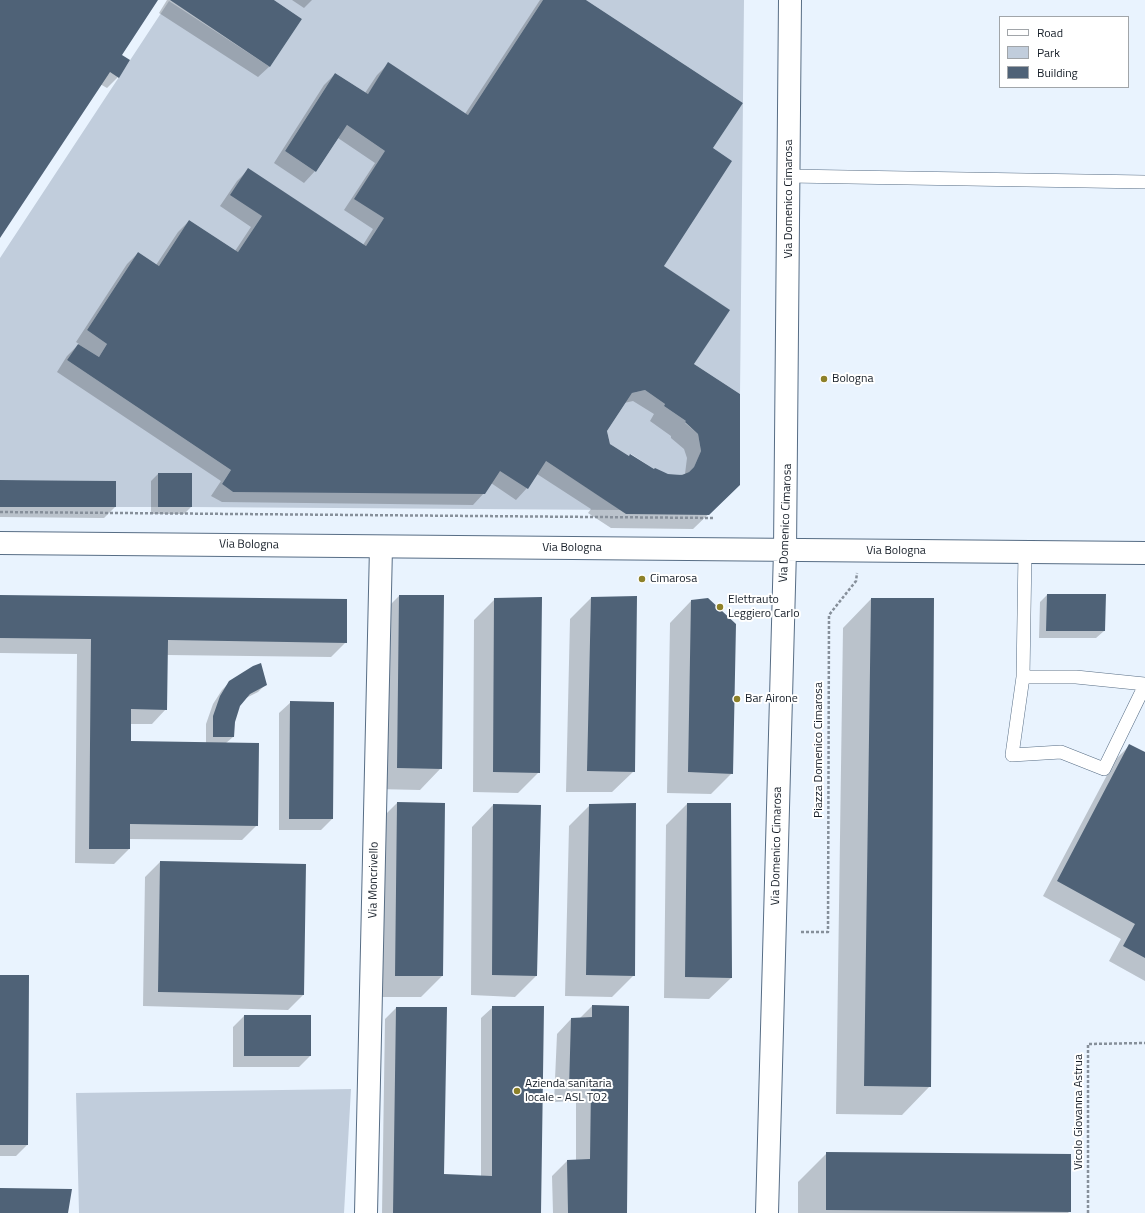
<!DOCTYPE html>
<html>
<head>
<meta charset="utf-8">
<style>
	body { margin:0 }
	#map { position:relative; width:1145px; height:1213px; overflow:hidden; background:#e9f3fe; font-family:"Titillium Web",sans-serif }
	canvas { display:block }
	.legend { position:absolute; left:999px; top:16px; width:130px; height:72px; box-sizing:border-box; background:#fff; border:1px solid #a1a5a9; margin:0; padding:5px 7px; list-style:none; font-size:12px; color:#151d27 }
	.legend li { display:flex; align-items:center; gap:8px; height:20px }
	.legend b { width:20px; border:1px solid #a1a5a9 }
</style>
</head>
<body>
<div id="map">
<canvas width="1145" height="1213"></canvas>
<ul class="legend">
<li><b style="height:5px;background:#fff"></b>Road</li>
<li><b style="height:11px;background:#c1cddc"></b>Park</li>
<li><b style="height:11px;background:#4f6277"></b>Building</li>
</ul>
</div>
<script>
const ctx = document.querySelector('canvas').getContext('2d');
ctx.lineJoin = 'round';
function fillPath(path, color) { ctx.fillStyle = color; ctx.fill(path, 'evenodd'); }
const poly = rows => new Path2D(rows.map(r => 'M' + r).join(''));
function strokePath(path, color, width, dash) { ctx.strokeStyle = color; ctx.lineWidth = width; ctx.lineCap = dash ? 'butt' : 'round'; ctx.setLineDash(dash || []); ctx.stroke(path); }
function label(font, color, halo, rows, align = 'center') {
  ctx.font = font + ' "Titillium Web",sans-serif'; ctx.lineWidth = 4; ctx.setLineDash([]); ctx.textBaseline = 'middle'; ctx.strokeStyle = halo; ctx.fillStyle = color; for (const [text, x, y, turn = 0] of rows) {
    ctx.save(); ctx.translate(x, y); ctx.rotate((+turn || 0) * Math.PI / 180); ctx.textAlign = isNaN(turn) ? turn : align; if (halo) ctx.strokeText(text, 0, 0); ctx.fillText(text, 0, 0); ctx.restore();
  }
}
fillPath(poly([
	[274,0,543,0,468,115,388,63,368,94,335,73,285,151,316,172,347,125,385,151,384,218,366,246,248,169,262,216,238,252,189,220,159,266,138,252,87,330,107,344,99,357,78,344,67,360,231,470,222,484,233,492,500,471,546,461,621,510,192,507,192,473,158,473,158,507,116,507,115,481,0,480,0,258,169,1,270,67,302,19],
	[586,0,744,0,740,394,694,364,729,310,664,266,713,148,743,103],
	[645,390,665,404,664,406,686,421,685,423,698,434,701,451,694,467,689,472,682,475,667,474,654,469,631,454,629,456,610,444,607,431,632,393],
	[351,1089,344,1213,79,1213,76,1093]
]), '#c1cddc');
fillPath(poly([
	[0,0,156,0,120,55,118,77,107,88,100,84,0,237],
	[167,0,272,0,270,66,258,77,159,13],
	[292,0,312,0,304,8],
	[540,0,584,0,711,148,662,266,691,364,739,485,693,529,611,528,588,513,591,509,537,474,527,488,516,500,491,483,484,493,473,505,222,502,211,496,221,481,57,372,67,356,79,344,76,342,127,264,138,253,156,265,178,232,189,221,235,251,251,227,220,206,237,181,248,170,363,245,373,229,344,210,375,163,338,138,315,171,304,183,274,163,324,85,335,74,365,93,377,75,388,64,465,114],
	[633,401,654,414,650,421,671,436,671,438,684,449,687,458,685,474,674,476,661,473,629,457,609,445,606,431,624,403],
	[158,474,191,507,184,514,151,514,151,481],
	[0,481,115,507,104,518,0,517],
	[1047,595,1104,631,1096,638,1039,638,1040,602],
	[0,596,346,642,331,657,167,655,166,709,152,724,130,724,130,742,206,743,206,724,213,704,222,690,230,682,266,684,258,692,244,699,239,706,234,722,233,737,226,743,257,825,242,840,129,839,129,849,114,864,75,863,77,654,0,653],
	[399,596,441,768,420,790,376,789,378,617],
	[591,598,634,771,612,792,566,792,570,619],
	[495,599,539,772,518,793,473,792,474,620],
	[871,599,930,1086,902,1115,836,1114,843,628],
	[691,601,732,773,711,794,667,793,670,623],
	[291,702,332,819,321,830,279,830,279,713],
	[1130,745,1145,753,1145,981,1109,961,1121,939,1043,896,1115,760],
	[397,803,442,976,421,997,374,997,376,824],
	[687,804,730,804,731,978,709,999,664,998,666,825],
	[493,805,540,806,536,976,515,997,471,995,472,827],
	[590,805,634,975,612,997,565,996,569,826],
	[160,862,303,995,288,1010,143,1006,145,877],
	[0,976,27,1145,16,1156,0,1156],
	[592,1006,626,1213,553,1213,552,1176,567,1161,576,1160,576,1101,554,1102,557,1034,571,1019,580,1018],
	[493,1007,540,1213,382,1213,385,1019,396,1008,443,1175,481,1176,481,1018],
	[244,1016,310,1056,299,1067,233,1067,233,1027],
	[827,1153,1070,1211,1068,1213,798,1213,798,1182]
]), '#0003');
fillPath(poly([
	[0,0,158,0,122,55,130,60,119,78,110,72,0,238],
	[170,0,274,0,302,19,270,67],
	[543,0,586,0,743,103,713,148,732,161,664,266,730,310,694,364,740,394,740,485,709,515,626,514,546,461,528,489,500,471,485,494,233,492,222,484,231,470,67,360,78,344,99,357,107,344,87,330,138,252,159,266,189,220,238,252,262,216,230,195,248,168,366,246,384,218,354,199,385,151,347,125,316,172,285,151,335,73,368,94,388,62,468,115],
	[645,390,665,404,664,406,686,421,685,422,698,434,701,451,694,467,689,472,682,475,668,474,655,468,654,469,630,454,629,456,610,444,607,431,632,393],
	[158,473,192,473,192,507,158,507],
	[0,480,116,481,116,507,0,507],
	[1047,594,1106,594,1105,631,1046,631],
	[0,595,347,599,347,643,168,640,167,710,131,709,131,741,259,743,258,826,130,824,130,849,89,849,91,639,0,638],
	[399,595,444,595,442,769,397,768],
	[637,596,635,772,587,771,591,597],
	[542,597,540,773,493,772,494,598],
	[708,598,736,624,733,774,688,772,691,600],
	[871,598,934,598,931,1087,864,1086],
	[261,663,267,685,250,694,240,706,235,722,234,737,213,737,213,716,220,696,229,681,253,666],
	[290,701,334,702,333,819,289,819],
	[1129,744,1145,752,1145,958,1123,946,1135,924,1057,881],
	[397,802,445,803,443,976,395,976],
	[636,803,635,976,586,975,589,804],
	[687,803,731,803,732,978,685,977],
	[493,804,541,805,537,976,492,975],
	[160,861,306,864,304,995,158,992],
	[0,975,29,975,28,1145,0,1145],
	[592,1005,629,1006,627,1213,568,1213,567,1160,590,1159,591,1087,569,1088,571,1018,592,1017],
	[492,1006,544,1006,541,1213,393,1213,396,1007,447,1007,444,1174,492,1176],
	[244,1015,311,1015,311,1056,244,1056],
	[826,1152,1071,1154,1071,1212,826,1210],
	[0,1188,72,1189,68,1213,0,1213]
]), '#4f6277');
const lane = poly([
	[789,176,1145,182],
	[1023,677,1025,552],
	[1145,684,1076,677,1023,677,1012,755,1061,752,1104,769,1145,685]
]);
const street = poly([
	[785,550,790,0],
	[366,1213,381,547]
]);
const secondary = poly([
	[0,543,1145,553],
	[767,1213,785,550]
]);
strokePath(lane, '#576d85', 14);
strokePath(street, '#576d85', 24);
strokePath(secondary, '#576d85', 24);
strokePath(poly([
	[0,512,713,518],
	[801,932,828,932,829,615,856,581,857,573],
	[1088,1213,1088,1044,1145,1043]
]), '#868f9a', 2.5, [3, 2]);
strokePath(lane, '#fff', 13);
strokePath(street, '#fff', 22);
strokePath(secondary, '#fff', 22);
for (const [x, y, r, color] of [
	[824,379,4,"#8d8129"],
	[642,579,4,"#8d8129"],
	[720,607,4,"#8d8129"],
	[737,699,4,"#8d8129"],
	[517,1091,4,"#8d8129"]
]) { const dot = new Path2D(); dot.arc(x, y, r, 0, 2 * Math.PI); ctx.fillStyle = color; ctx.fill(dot); strokePath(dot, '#fff', 1.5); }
label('12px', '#151d27', '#fff', [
	["Via Domenico Cimarosa",789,199,-90],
	["Via Domenico Cimarosa",786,523,-88],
	["Via Bologna",249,545,1],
	["Via Bologna",572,548],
	["Via Bologna",896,551],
	["Piazza Domenico Cimarosa",819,750,-90],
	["Via Domenico Cimarosa",777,846,-89],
	["Via Moncrivello",374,880,-89],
	["Vicolo Giovanna Astrua",1079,1112,-90]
]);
label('12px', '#151d27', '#fff', [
	["Bologna",832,379],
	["Cimarosa",650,579],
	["Elettrauto",728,600],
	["Leggiero Carlo",728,614],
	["Bar Airone",745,699],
	["Azienda sanitaria",525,1084],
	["locale - ASL TO2",525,1098]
], 'left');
</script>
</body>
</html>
